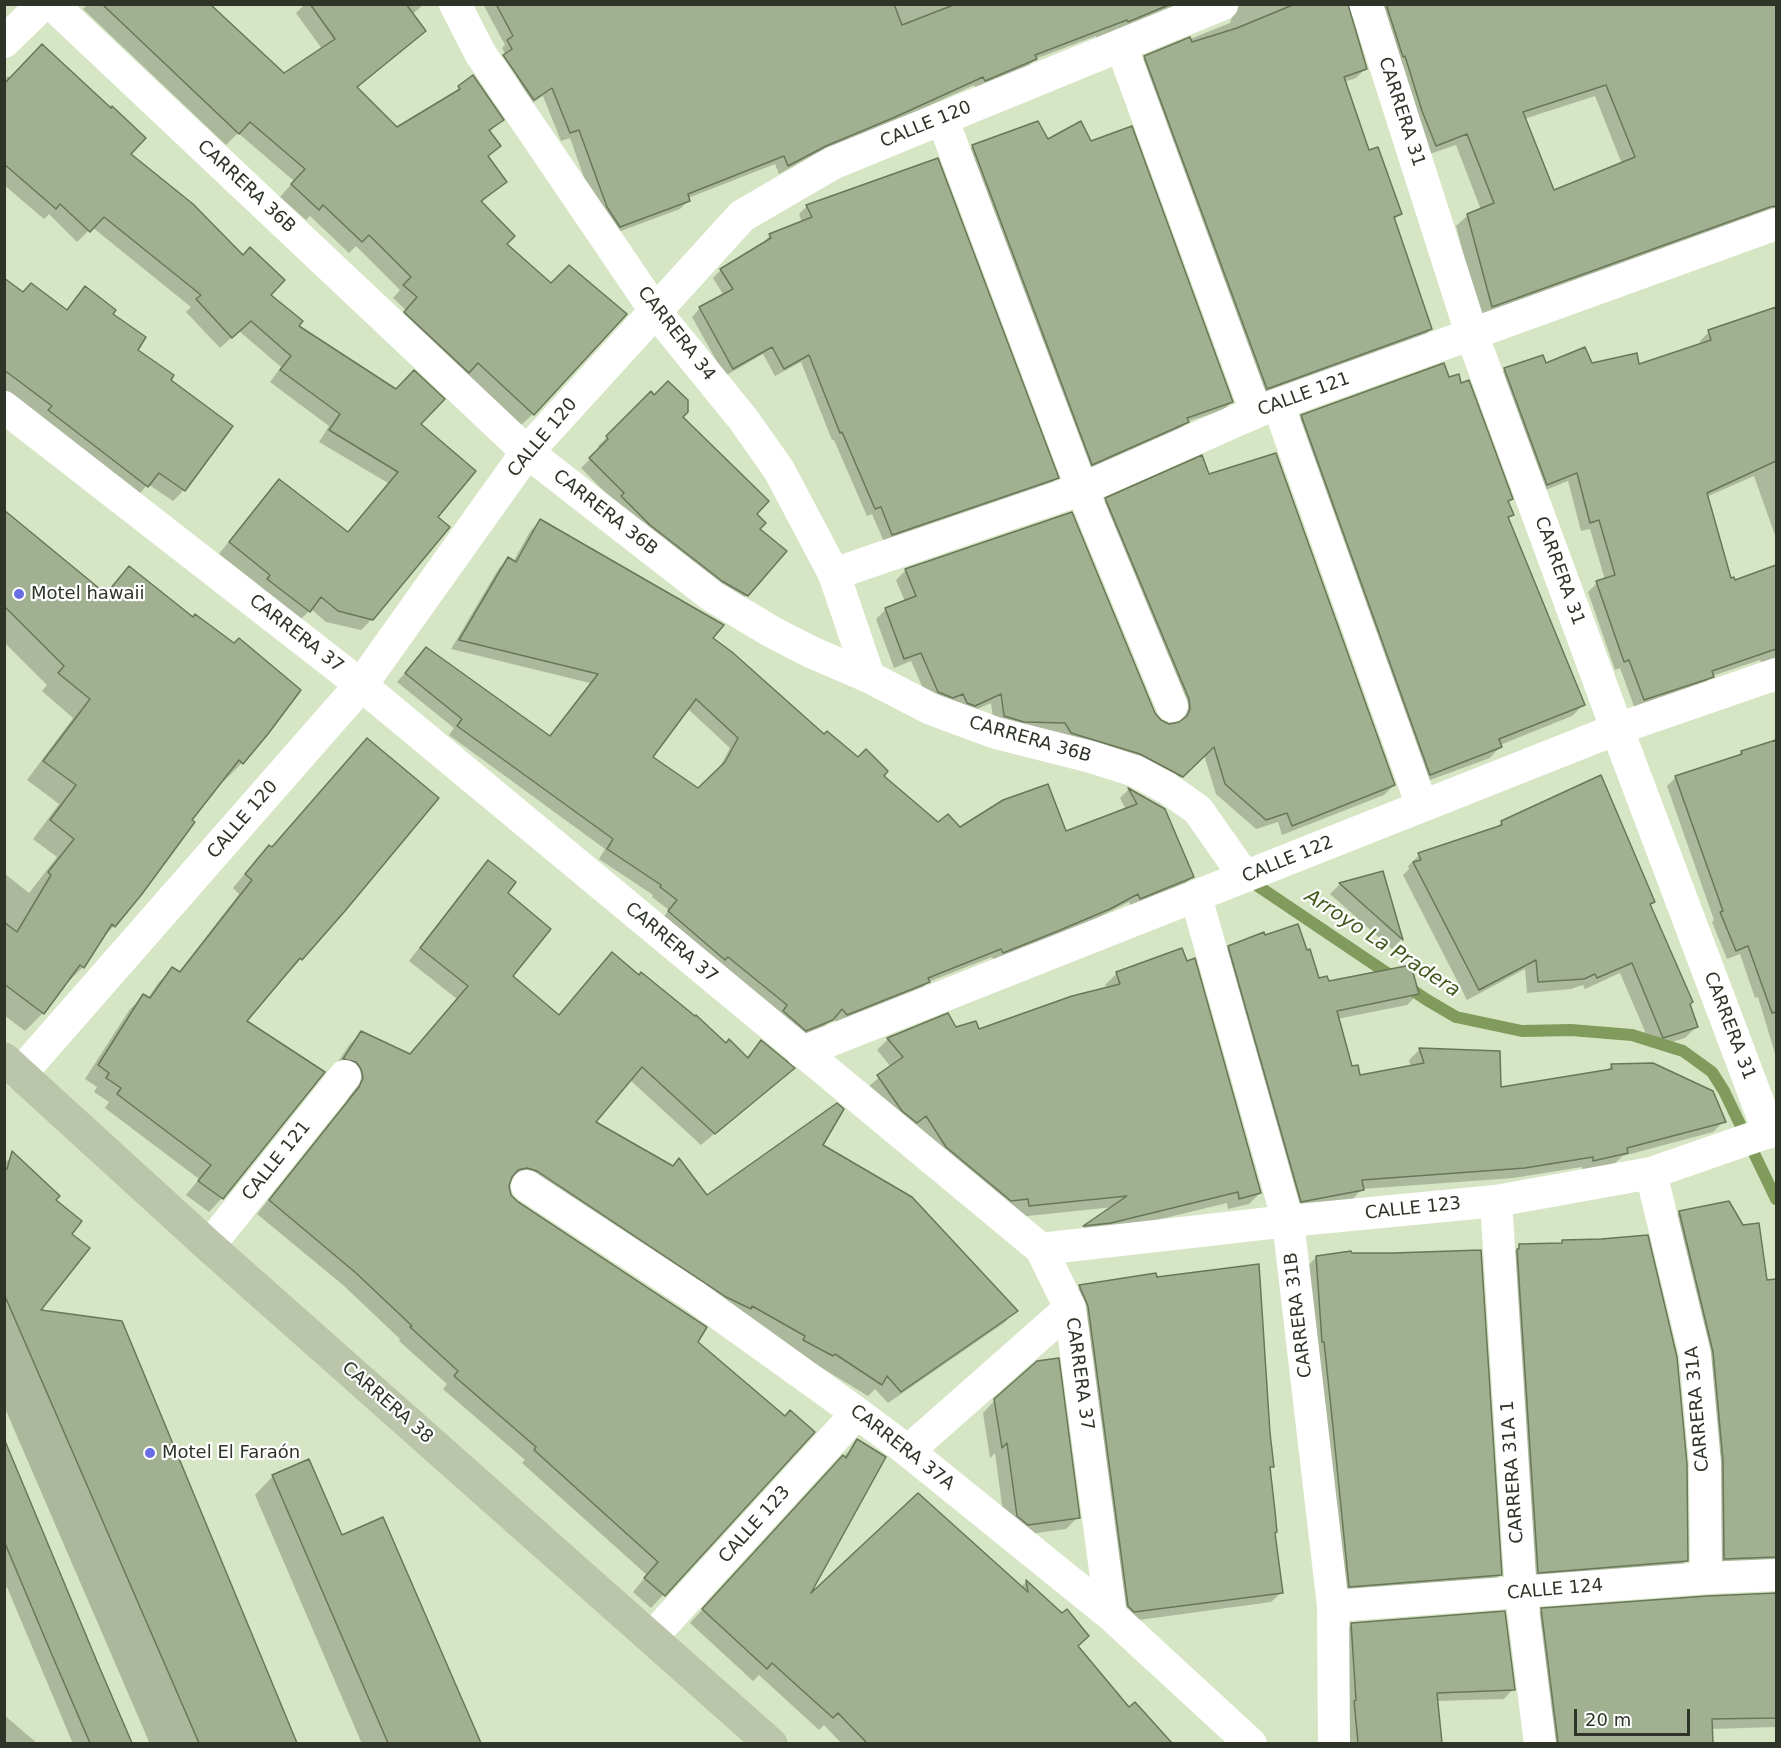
<!DOCTYPE html>
<html>
<head>
<meta charset="utf-8">
<style>
	body { margin:0 }
	#map { position:relative; width:1781px; height:1748px; overflow:hidden; background:#d6e6c4; font-family:"DejaVu Sans",sans-serif }
	canvas { display:block }
	.frame { position:absolute; inset:0; border:6px solid #2e3427; pointer-events:none }
	.scale { position:absolute; left:1574px; top:1709px; width:116px; height:27px; box-sizing:border-box; border:3px solid #2e3427; border-top:0; padding-left:8px; font-size:18px; line-height:21px; white-space:nowrap; color:#2e3427; -webkit-text-stroke:4px #fff; paint-order:stroke }
</style>
</head>
<body>
<div id="map">
<canvas width="1781" height="1748"></canvas>
<div class="frame"></div>
<div class="scale">20 m</div>
</div>
<script>
const ctx = document.querySelector('canvas').getContext('2d');
ctx.lineJoin = 'round';
function fillPath(path, color) { ctx.fillStyle = color; ctx.fill(path, 'evenodd'); }
const poly = rows => new Path2D(rows.map(r => 'M' + r).join(''));
function strokePath(path, color, width, dash) { ctx.strokeStyle = color; ctx.lineWidth = width; ctx.lineCap = dash ? 'butt' : 'round'; ctx.setLineDash(dash || []); ctx.stroke(path); }
function label(font, color, halo, rows, align = 'center') {
  ctx.font = font + ' "DejaVu Sans",sans-serif'; ctx.lineWidth = 4.5; ctx.setLineDash([]); ctx.textBaseline = 'middle'; ctx.strokeStyle = halo; ctx.fillStyle = color; for (const [text, x, y, turn = 0] of rows) {
    ctx.save(); ctx.translate(x, y); ctx.rotate((+turn || 0) * Math.PI / 180); ctx.textAlign = isNaN(turn) ? turn : align; if (halo) ctx.strokeText(text, 0, 0); ctx.fillText(text, 0, 0); ctx.restore();
  }
}
fillPath(poly([
	[88,4,208,4,283,75,322,49,296,13,305,4,424,4,412,15,424,31,356,89,397,129,452,95,464,83,502,120,489,133,499,146,487,158,505,182,481,203,505,244,533,414,521,425,394,324,406,310,393,298,400,290,356,246,349,253,310,216,306,220,280,197,294,181,238,133,226,145,83,9],
	[483,4,1182,4,1097,39,1096,36,1035,59,1026,68,976,89,974,85,883,127,815,154,779,174,775,164,688,198,689,200,680,209,610,235,598,217,570,138,561,141,543,96,531,104,502,48,505,45],
	[1229,4,1333,4,1365,69,1356,78,1344,82,1368,152,1401,213,1394,220,1431,329,1422,338,1258,397,1136,66,1145,57,1230,23,1232,17],
	[1381,4,1776,4,1776,215,1480,318,1456,226,1468,215,1481,210,1456,145,1424,156],
	[1595,96,1622,164,1553,192,1524,119],
	[8,76,129,154,269,295,297,327,419,424,436,517,372,619,361,630,326,622,311,609,298,622,257,591,260,586,219,554,268,492,347,534,388,483,319,442,329,426,270,382,281,367,239,331,220,348,186,312,191,307,92,227,77,242,49,214,44,219,4,185,4,80],
	[1037,123,1048,141,1232,402,1223,410,1186,422,1179,430,1084,472,964,155,972,147],
	[807,206,1057,478,1049,486,884,542,872,514,867,516,834,440,832,440,801,362,775,376,763,354,725,376,692,317,700,308,724,296,713,278,721,270,762,244,770,235,802,222,799,214],
	[4,280,22,293,65,311,85,288,111,315,135,350,169,380,184,490,173,501,148,484,136,498,42,417,4,389],
	[1776,307,1776,538,1754,476,1706,497,1730,580,1734,582,1776,567,1776,658,1762,664,1760,660,1712,676,1703,685,1635,709,1620,668,1615,670,1588,592,1597,583,1605,580,1590,529,1581,531,1568,481,1538,493,1496,378,1505,369,1545,365,1638,366,1701,345,1700,341,1709,332],
	[1448,379,1511,499,1507,503,1512,514,1507,519,1583,705,1572,716,1500,745,1500,747,1490,758,1419,784,1291,427,1302,416],
	[651,394,681,417,758,529,784,551,738,605,616,503,581,468,600,449,598,446],
	[1209,476,1394,785,1384,795,1282,835,1278,822,1256,829,1216,794,1204,755,1172,786,994,726,991,703,964,715,929,702,911,661,894,668,876,619,886,609,905,602,896,580,906,570,1154,714,1161,722,1169,725,1178,724,1181,719,1179,710,1096,510,1106,500],
	[4,512,104,594,129,568,267,734,242,763,224,781,222,779,114,926,100,940,83,967,65,985,64,984,43,1013,25,1031,4,1015,4,873,29,893,57,857,33,839,59,804,27,780,73,718,42,691,47,685,4,642],
	[540,521,710,638,824,736,881,776,938,824,959,829,1065,833,1126,810,1120,798,1128,790,1164,810,1192,877,1183,886,1131,907,1129,902,1099,917,994,961,992,957,928,982,919,991,837,1023,833,1018,822,1029,797,1039,660,921,669,910,652,897,653,895,599,859,605,849,449,735,454,728,397,682,426,649,549,737,590,683,451,649,499,568,508,559,513,562,531,530],
	[687,708,730,748,717,772,698,790,651,758],
	[1776,738,1776,820,1765,824,1776,859,1776,1057,1758,997,1755,998,1740,954,1727,959,1712,922,1714,920,1667,786,1676,777,1736,758,1741,752,1766,745],
	[354,753,344,910,245,1022,222,1198,209,1212,186,1195,199,1179,105,1108,109,1102,94,1092,97,1087,85,1079,130,1009,144,996,148,998,159,982,172,969,178,973,239,894,233,888,256,860,269,847,271,848],
	[1501,823,1654,902,1650,906,1696,1027,1685,1038,1652,1048,1620,973,1585,989,1583,985,1571,989,1527,993,1525,969,1467,1000,1403,875,1409,869,1408,866,1419,855,1495,829],
	[488,862,506,893,511,976,558,1016,726,1045,746,1058,761,1042,792,1068,701,1145,629,1079,594,1123,707,1197,821,1145,1016,1311,1004,1323,888,1403,875,1389,868,1396,514,1180,509,1181,508,1185,510,1195,516,1202,696,1342,785,1417,813,1432,651,1608,633,1592,647,1575,522,1463,525,1460,443,1389,447,1384,399,1341,400,1339,343,1285,257,1214,347,1101,351,1092,332,1071,349,1045,361,1033,409,1055,457,999,409,961,476,874],
	[1382,873,1401,940,1392,949,1330,894,1339,885],
	[1229,947,1328,983,1418,994,1407,1005,1337,1019,1350,1068,1359,1077,1411,1067,1409,1060,1419,1050,1498,1052,1500,1088,1606,1071,1612,1065,1724,1121,1713,1132,1623,1156,1615,1163,1583,1171,1582,1167,1513,1178,1362,1189,1351,1201,1290,1212,1218,958],
	[1181,950,1260,1193,1249,1204,1228,1209,1227,1203,1099,1234,1075,1236,1084,1227,1114,1207,1018,1217,867,1088,891,1067,877,1050,888,1039,947,1015,955,1029,978,1031,1107,989,1105,985,1116,974],
	[16,1157,54,1200,70,1234,38,1311,121,1322,295,1744,150,1744,4,1406,4,1162],
	[1679,1212,1765,1281,1776,1280,1776,1571,1715,1568,1670,1222],
	[1563,1241,1686,1561,1677,1570,1529,1581,1511,1255,1520,1246,1559,1245],
	[1316,1257,1500,1575,1490,1585,1339,1596,1306,1268],
	[1155,1274,1272,1466,1268,1470,1274,1533,1282,1592,1271,1602,1124,1622,1069,1297,1080,1287],
	[995,1400,1078,1517,1066,1529,1015,1536,1005,1528,995,1453,990,1458,983,1413],
	[858,1441,806,1599,1020,1588,1026,1582,1062,1615,1077,1647,1129,1709,1135,1704,1170,1744,842,1744,824,1725,819,1730,759,1675,753,1681,690,1623],
	[4,1453,14,1477,131,1744,73,1744,7,1587,4,1590],
	[273,1476,341,1537,382,1519,479,1744,362,1744,255,1495],
	[1776,1594,1776,1727,1711,1729,1712,1744,1547,1744,1532,1620,1542,1610,1707,1597],
	[1352,1624,1513,1689,1504,1699,1436,1701,1440,1744,1347,1744,1342,1634],
	[4,1715,38,1744,4,1744]
]), '#0003');
strokePath(poly([
	[1246,878,1427,1000,1456,1017,1522,1031,1571,1030,1632,1035,1683,1051,1712,1072,1724,1091,1776,1199]
]), '#809b5c', 12);
const building = poly([
	[102,4,210,4,284,73,335,39,310,4,406,4,426,31,357,87,397,127,460,89,458,86,473,75,504,120,489,130,501,146,488,156,507,182,481,201,515,236,507,244,551,283,569,265,627,314,534,415,478,363,469,373,404,312,417,297,403,285,411,277,369,235,362,242,323,205,319,210,291,184,305,169,250,122,239,134,102,4],
	[496,4,894,4,902,25,956,4,1171,4,1128,22,1127,20,1035,55,1037,59,985,81,983,77,893,118,826,146,788,166,784,156,688,194,690,201,620,227,607,207,579,130,570,133,552,88,534,100,503,55,512,49,507,40,513,36,496,4],
	[1295,4,1348,4,1367,69,1344,77,1369,150,1378,147,1402,214,1394,217,1432,329,1267,389,1144,56,1190,37,1192,42,1237,28,1295,4],
	[1386,4,1776,4,1776,206,1770,207,1492,307,1467,214,1494,203,1467,134,1436,146,1422,111,1405,56,1403,57,1386,4],
	[1606,85,1635,157,1554,190,1523,112,1606,85],
	[42,44,111,108,112,106,146,138,131,154,193,204,243,255,250,247,285,280,271,295,303,321,299,326,396,389,414,370,445,399,421,424,476,471,438,517,450,527,373,620,338,611,321,597,310,612,267,579,270,575,229,542,279,479,348,532,398,472,329,430,340,414,280,370,291,356,251,321,232,338,196,299,201,295,104,217,90,232,60,204,56,209,4,164,4,84,42,44],
	[1038,121,1048,139,1081,121,1091,141,1132,126,1233,402,1187,418,1189,422,1092,465,972,145,1038,121],
	[938,158,1059,478,892,535,881,507,875,509,842,432,840,433,809,355,784,369,772,347,733,369,699,307,733,289,720,269,771,238,769,234,812,217,806,205,938,158],
	[4,278,23,292,31,283,67,310,85,286,116,310,113,314,146,337,138,350,174,375,171,380,233,426,185,491,159,473,148,487,48,410,52,406,4,370,4,278],
	[1776,307,1776,461,1707,493,1731,578,1734,577,1735,580,1776,565,1776,649,1712,671,1714,677,1644,700,1629,660,1624,662,1596,581,1615,575,1599,520,1590,523,1577,473,1547,485,1504,368,1543,355,1546,363,1585,347,1592,363,1637,353,1639,364,1711,340,1708,330,1776,307],
	[1444,363,1449,377,1459,374,1461,383,1469,380,1513,499,1508,501,1514,515,1508,517,1585,705,1499,739,1502,747,1430,775,1301,415,1444,363],
	[668,381,688,400,688,412,683,417,769,501,757,514,766,523,760,529,787,551,748,596,722,581,650,525,621,496,624,493,589,458,608,439,606,436,651,391,654,395,668,381],
	[1276,453,1395,785,1292,826,1287,813,1266,820,1225,784,1214,747,1183,777,1140,754,1071,733,1065,723,1024,722,1004,716,1001,694,975,706,967,703,963,694,953,698,938,692,921,653,904,659,885,608,916,596,905,569,1072,512,1155,713,1161,720,1169,724,1179,722,1187,716,1190,709,1189,699,1105,498,1202,455,1209,474,1276,453],
	[4,510,106,594,129,566,193,617,195,614,234,643,239,638,301,690,268,734,243,764,239,760,192,820,195,822,142,894,115,927,112,924,84,968,80,965,44,1014,4,984,4,922,17,932,51,875,48,872,74,839,50,820,76,785,43,761,90,699,58,673,64,666,4,606,4,510],
	[540,519,724,625,713,638,732,652,824,734,827,731,858,757,866,749,888,771,884,776,938,822,948,814,960,827,1003,800,1048,784,1066,831,1137,804,1128,788,1165,809,1194,877,1140,899,1138,894,1110,909,1058,931,1003,953,1001,949,928,978,930,982,847,1015,842,1009,833,1020,806,1031,783,1011,787,1005,728,957,725,960,668,911,677,900,660,887,661,885,607,849,613,839,457,726,462,719,405,673,426,647,550,736,598,674,459,640,508,557,516,562,540,519],
	[696,699,738,738,725,762,698,788,653,757,696,699],
	[367,738,439,798,345,911,302,960,300,958,247,1021,325,1072,223,1199,198,1181,211,1165,117,1094,121,1088,106,1078,109,1073,98,1065,143,994,150,998,172,967,180,972,252,880,245,874,269,845,272,847,367,738],
	[1776,740,1776,1012,1772,1013,1748,946,1736,951,1720,912,1723,911,1675,776,1742,754,1741,751,1776,740],
	[1601,775,1655,902,1650,904,1693,1002,1690,1004,1698,1027,1663,1038,1632,963,1597,978,1595,974,1584,979,1538,982,1536,960,1479,990,1413,862,1421,860,1418,853,1502,825,1501,821,1601,775],
	[488,860,516,882,508,893,551,929,513,976,559,1015,612,952,639,975,641,972,695,1016,696,1015,726,1043,729,1039,748,1058,761,1040,795,1068,715,1134,642,1067,596,1122,673,1166,679,1158,707,1195,837,1103,844,1109,823,1145,912,1197,1018,1311,901,1392,887,1376,882,1385,835,1354,833,1356,803,1340,805,1336,752,1306,751,1309,726,1297,537,1171,527,1168,518,1170,512,1177,509,1186,511,1195,517,1201,707,1327,698,1342,785,1416,790,1410,815,1432,665,1596,644,1578,658,1562,534,1450,536,1447,454,1376,458,1371,410,1327,412,1326,356,1273,269,1200,359,1087,363,1078,361,1069,356,1062,343,1059,361,1031,410,1054,468,986,420,948,488,860],
	[1383,871,1403,940,1339,883,1383,871],
	[1298,924,1307,950,1310,949,1319,978,1327,976,1329,981,1411,965,1419,994,1337,1011,1352,1066,1358,1065,1360,1075,1424,1063,1419,1048,1500,1051,1501,1087,1612,1069,1611,1064,1653,1063,1713,1091,1726,1122,1627,1148,1628,1153,1593,1161,1593,1157,1525,1168,1362,1180,1364,1190,1301,1202,1228,946,1264,932,1265,935,1298,924],
	[1182,948,1187,961,1195,958,1261,1193,1239,1199,1238,1192,1111,1223,1083,1226,1127,1196,1029,1206,1028,1199,1011,1201,946,1147,926,1116,917,1123,902,1111,877,1075,903,1057,887,1038,948,1013,956,1027,976,1021,979,1029,1072,996,1120,984,1116,972,1182,948],
	[12,1151,60,1196,56,1200,82,1221,72,1234,90,1248,41,1310,122,1321,297,1743,199,1743,4,1294,4,1170,7,1169,12,1151],
	[1729,1201,1743,1225,1759,1223,1767,1280,1776,1279,1776,1557,1724,1559,1723,1461,1713,1352,1679,1211,1729,1201],
	[1648,1235,1677,1357,1687,1464,1688,1561,1538,1573,1517,1249,1519,1249,1519,1244,1562,1243,1562,1240,1601,1239,1648,1235],
	[1481,1250,1502,1575,1349,1587,1333,1427,1324,1342,1322,1342,1316,1256,1351,1251,1352,1253,1393,1253,1481,1250],
	[1259,1264,1270,1433,1274,1467,1270,1467,1275,1511,1277,1532,1275,1533,1283,1593,1134,1612,1128,1606,1088,1306,1079,1285,1156,1273,1157,1277,1259,1264],
	[1059,1358,1080,1518,1028,1525,1017,1516,1007,1443,1002,1448,994,1399,1037,1361,1059,1358],
	[857,1439,886,1457,811,1593,918,1493,1028,1592,1026,1580,1062,1613,1067,1609,1089,1636,1078,1646,1129,1707,1135,1702,1172,1743,867,1743,838,1713,833,1718,772,1663,767,1669,702,1609,843,1455,846,1458,857,1439],
	[5,1441,98,1664,132,1743,90,1743,52,1655,4,1541,5,1441],
	[309,1459,342,1535,383,1517,481,1743,388,1743,272,1475,309,1459],
	[1776,1593,1776,1718,1712,1719,1713,1743,1558,1743,1541,1608,1707,1596,1776,1593],
	[1505,1611,1515,1690,1437,1693,1442,1743,1358,1743,1354,1701,1356,1700,1351,1623,1505,1611]
]);
fillPath(building, '#a1b090');
strokePath(building, '#697759', 1.5);
strokePath(poly([
	[52,4,527,452,712,596,772,632,811,652,869,677,931,709,996,733,1091,757,1135,771,1167,788,1198,810,1245,877],
	[455,4,480,53,656,312,743,419,779,470,834,574,869,677],
	[4,42,43,4],
	[1121,45,1256,412],
	[942,118,1082,489,1172,706],
	[1278,404,1422,806],
	[4,407,361,685,1041,1249,1070,1308,1111,1615],
	[834,574,1082,489,1256,412,1776,224],
	[1196,897,1288,1221,1333,1606,1334,1744],
	[802,1052,1617,729,1776,674],
	[1651,1173,1695,1354,1705,1463,1706,1578],
	[527,1186,694,1296,857,1413,908,1451,1111,1615,1251,1744],
	[1496,1201,1521,1593,1540,1744],
	[209,1246,345,1076],
	[1041,1249,1288,1221,1496,1201,1651,1173,1769,1132],
	[908,1451,1070,1308],
	[1333,1606,1706,1578,1776,1575],
	[652,1637,857,1413]
]), '#fff', 32);
strokePath(poly([
	[1366,4,1472,335,1617,729,1769,1132,1776,1129],
	[20,1074,361,685,527,452,742,216,833,163,1222,4]
]), '#fff', 33);
strokePath(poly([
	[4,1059,209,1246,771,1744]
]), '#bac5a9', 33);
for (const [x, y, r, color] of [
	[19,594,6,"#686ce5"],
	[150,1453,6,"#686ce5"]
]) { const dot = new Path2D(); dot.arc(x, y, r, 0, 2 * Math.PI); ctx.fillStyle = color; ctx.fill(dot); strokePath(dot, '#fff', 2); }
label('18px', '#2e3427', '#fff', [
	["CARRERA 31",1401,112,72],
	["CALLE 120",926,125,-22],
	["CARRERA 36B",246,187,43],
	["CARRERA 34",676,334,52],
	["CALLE 121",1304,395,-20],
	["CALLE 120",543,438,-50],
	["CARRERA 36B",605,513,38],
	["CARRERA 31",1559,571,70],
	["CARRERA 37",296,634,38],
	["CARRERA 36B",1030,740,16],
	["CALLE 120",243,820,-49],
	["CALLE 122",1288,860,-22],
	["CARRERA 37",671,943,40],
	["CARRERA 31",1729,1026,69],
	["CALLE 121",277,1161,-51],
	["CALLE 123",1413,1209,-6],
	["CARRERA 31B",1299,1315,-97],
	["CARRERA 37",1079,1374,82],
	["CARRERA 38",387,1403,41],
	["CARRERA 31A",1698,1409,-95],
	["CARRERA 37A",902,1448,38],
	["CARRERA 31A 1",1513,1472,-94],
	["CALLE 123",755,1525,-48],
	["CALLE 124",1555,1590,-5]
]);
label('18px', '#2e3427', '#fff', [
	["Motel hawaii",31,594],
	["Motel El Faraón",162,1453]
], 'left');
label('italic 20px', '#435a1f', '#fff', [
	["Arroyo La Pradera",1382,944,33]
]);
</script>
</body>
</html>
